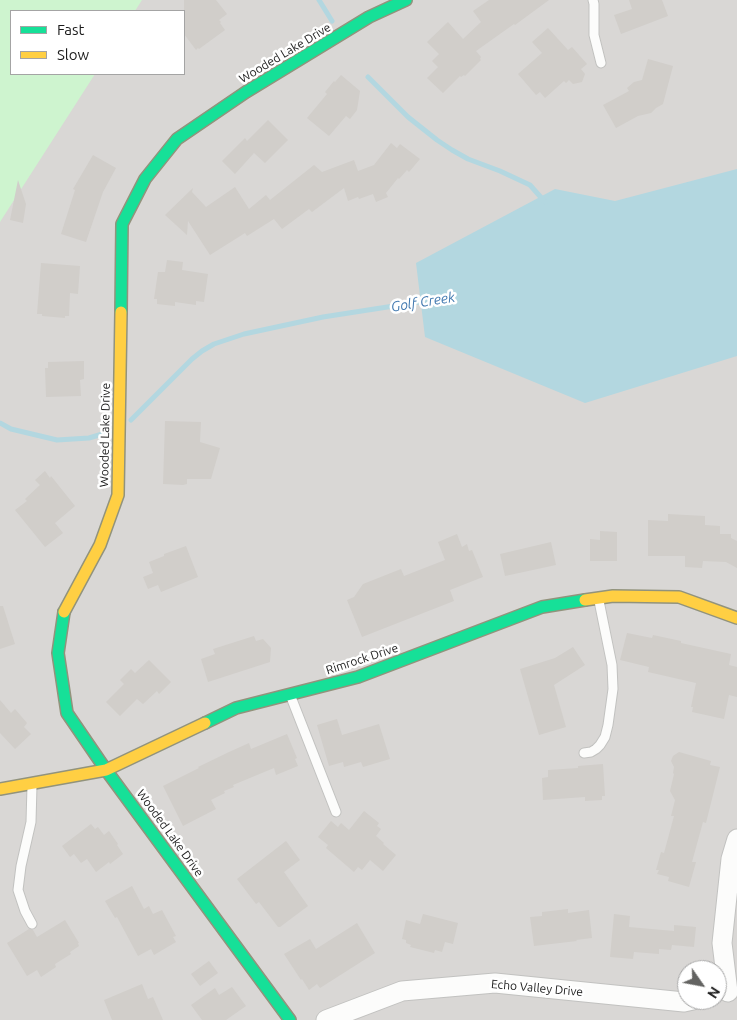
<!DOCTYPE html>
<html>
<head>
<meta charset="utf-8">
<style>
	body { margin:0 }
	#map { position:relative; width:737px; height:1020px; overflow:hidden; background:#eae8e4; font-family:Ubuntu,sans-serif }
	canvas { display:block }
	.legend { position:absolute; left:10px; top:10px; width:175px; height:65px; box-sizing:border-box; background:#fff; border:1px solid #a4a4a4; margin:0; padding:6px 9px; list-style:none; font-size:15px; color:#1b1b1b }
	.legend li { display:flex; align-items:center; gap:10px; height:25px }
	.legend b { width:25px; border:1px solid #a4a4a4 }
	.north { position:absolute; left:677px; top:960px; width:50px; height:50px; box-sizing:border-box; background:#fff; border:1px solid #a4a4a4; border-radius:50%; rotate:123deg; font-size:14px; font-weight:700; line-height:20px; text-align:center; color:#1b1b1b }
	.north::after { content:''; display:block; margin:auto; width:18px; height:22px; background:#636361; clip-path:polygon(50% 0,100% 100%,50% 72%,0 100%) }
</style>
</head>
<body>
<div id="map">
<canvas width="737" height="1020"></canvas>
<ul class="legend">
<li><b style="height:6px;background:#16e098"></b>Fast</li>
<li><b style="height:6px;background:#ffcf43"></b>Slow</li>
</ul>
<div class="north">N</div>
</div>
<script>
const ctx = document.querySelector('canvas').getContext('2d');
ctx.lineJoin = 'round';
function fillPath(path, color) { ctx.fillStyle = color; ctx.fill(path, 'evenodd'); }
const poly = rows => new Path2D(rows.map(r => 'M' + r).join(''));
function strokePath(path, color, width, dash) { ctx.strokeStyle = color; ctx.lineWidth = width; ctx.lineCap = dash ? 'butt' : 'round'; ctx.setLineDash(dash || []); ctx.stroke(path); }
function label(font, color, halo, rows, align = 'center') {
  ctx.font = font + ' Ubuntu,sans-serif'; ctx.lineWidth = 5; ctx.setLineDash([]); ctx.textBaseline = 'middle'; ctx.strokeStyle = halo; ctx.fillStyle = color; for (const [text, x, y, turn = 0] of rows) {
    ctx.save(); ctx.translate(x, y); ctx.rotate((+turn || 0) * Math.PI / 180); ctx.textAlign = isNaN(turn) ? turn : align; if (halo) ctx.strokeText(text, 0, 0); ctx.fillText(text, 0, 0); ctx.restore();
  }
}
fillPath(poly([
	[116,0,737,0,737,1020,0,1020,0,178,68,74,184,74,184,11,109,11],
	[687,970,717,970,717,1000,687,1000]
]), '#d9d7d5');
fillPath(poly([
	[0,0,142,0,135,11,11,11,11,74,95,74,0,222]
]), '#cef4cf');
fillPath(poly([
	[737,169,737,356,585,403,425,337,416,263,555,189,615,201]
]), '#b3d7e0');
strokePath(poly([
	[319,0,332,21],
	[368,77,408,117,437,140,452,150,468,159,500,171,530,185,545,202],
	[131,420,192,359,202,351,214,344,244,334,323,317,426,301],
	[0,423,11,429,57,440,89,438,109,432]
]), '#b3d7e0', 5);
fillPath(poly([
	[184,0,216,0,227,14,219,20,221,22,220,23,225,30,199,49,198,48,196,50,184,34],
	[489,0,549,0,515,25,514,24,476,51,481,57,480,59,481,60,465,76,464,75,461,77,460,76,443,93,427,78,438,67,432,61,439,54,427,42,448,22,463,39,481,22,473,11],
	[629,0,662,0,668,16,621,34,614,15,632,9],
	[548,28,568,50,572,47,587,64,581,69,585,74,582,82,573,84,569,80,566,83,564,81,545,98,540,92,536,95,518,74,542,53,532,42],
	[648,59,673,66,663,104,656,108,651,113,638,116,616,128,603,105,629,91,627,88,634,82,642,80],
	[341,75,360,91,357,110,350,119,346,116,329,136,307,118,327,94,325,92,334,81,335,82],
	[268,120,288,140,265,163,254,153,235,174,222,161,245,138,247,141],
	[391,143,397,148,400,144,420,159,409,172,407,170,399,179,398,178,386,193,388,197,376,202,373,194,359,199,358,197,348,201,344,188,312,212,309,209,282,229,274,219,247,236,245,233,210,255,188,221,187,235,165,215,193,188,192,192,206,207,235,187,249,209,266,195,270,200,314,165,322,172,354,160,358,171,374,165],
	[93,155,116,168,103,192,86,242,61,234,75,190,73,189],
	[18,180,26,204,23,223,10,220],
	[167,260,183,262,182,270,208,274,204,302,196,301,196,305,175,302,175,306,157,304,157,299,154,299,158,272,165,272],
	[41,263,80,266,78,294,70,293,69,316,65,316,65,318,42,316,42,314,37,314],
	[84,361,84,379,80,380,81,396,46,397,45,368,48,368,48,362],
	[165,421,201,422,200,442,220,448,211,479,187,479,187,484,183,485,163,484],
	[45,471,50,478,51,476,75,506,55,523,63,533,45,547,15,510,27,501,25,499,40,485,35,480],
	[668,514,705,516,705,525,720,526,720,534,731,534,731,538,737,541,737,568,726,562,703,561,702,568,685,567,685,556,648,556,648,520,668,521],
	[600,531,617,532,617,561,590,561,590,539,600,540],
	[457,534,462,547,467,544,469,551,472,550,483,577,450,590,454,601,362,637,347,600,354,597,363,584,401,569,404,576,445,560,438,542],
	[551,542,556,565,505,576,500,554],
	[186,546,198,577,161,592,158,585,148,589,143,577,153,573,149,562,164,556,164,554],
	[0,606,3,606,15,644,0,649],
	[627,633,652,638,653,635,681,641,681,643,731,654,729,665,737,667,737,697,729,695,724,719,692,712,693,707,691,707,696,683,648,672,649,667,620,660],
	[254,636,256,641,263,639,271,648,270,662,208,682,201,659,215,654,213,649],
	[573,647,585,665,554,685,566,727,539,735,520,669,555,658],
	[149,660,171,682,159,694,157,691,143,704,137,699,120,716,106,702,124,684,120,680,131,669,135,673],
	[0,700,11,713,15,709,27,723,24,727,31,734,15,749,0,733],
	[337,719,342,735,379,724,390,759,363,767,361,762,344,767,343,762,329,766,317,725],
	[287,734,297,758,295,759,298,766,276,775,274,768,233,785,234,787,224,791,225,793,211,800,216,809,183,826,163,786,199,768,198,767,229,752,249,743,251,749],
	[679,752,711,761,710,765,720,767,706,823,703,822,692,862,696,862,689,887,668,881,669,877,657,874,659,870,656,870,661,852,664,853,674,816,671,816,675,800,670,791,674,774,673,773,674,767,671,761,673,756],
	[603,764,605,796,602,796,602,800,585,801,585,797,543,800,542,778,548,777,548,770,578,768,578,766],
	[364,811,379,823,377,826,381,829,376,836,384,843,383,844,396,855,383,871,370,860,362,870,358,867,354,872,326,848,328,845,318,837,331,821,338,827,341,823,349,830],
	[91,824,95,829,98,827,104,835,109,831,118,844,117,845,123,854,110,864,109,862,96,872,87,859,81,863,74,854,70,857,62,846],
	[286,841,300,860,284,872,308,906,280,927,278,927,259,902,256,904,237,879],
	[132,886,144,909,149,906,153,914,162,910,176,936,173,937,176,942,154,955,151,949,138,956,117,917,115,918,105,901],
	[568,909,568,913,589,910,592,938,576,940,577,941,534,946,530,917,542,916,542,912],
	[423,914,458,923,453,944,445,942,442,952,435,950,434,953,410,947,411,945,406,943,406,940,402,939,406,920,420,924],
	[614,914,630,916,629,927,674,931,674,925,696,927,694,947,672,945,671,950,659,949,659,954,634,952,633,959,610,957],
	[65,920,79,943,78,943,79,946,70,952,71,954,55,964,56,967,41,977,37,970,27,976,7,943,29,929,33,930,37,937],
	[357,923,375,953,320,988,317,984,309,990,302,979,301,980,284,954,310,939,316,949],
	[209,961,218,973,200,986,191,974],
	[142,984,148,999,153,997,163,1020,112,1020,104,1000],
	[232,987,246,1006,226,1020,202,1020,191,1005,215,988,219,995]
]), '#d1ceca');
const lane = poly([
	[593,0,594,4,594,35,601,63],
	[291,697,336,812],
	[584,753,591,752,596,749,600,745,605,737,608,725,613,689,612,665,599,601],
	[32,786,31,822,21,866,18,890,25,911,32,924]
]);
const street = poly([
	[728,992,722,943,731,859,737,839],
	[326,1020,402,991,495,983,684,1002,693,1000]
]);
const fast = poly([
	[121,312,122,224,145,179,177,139,246,92,369,17,406,0],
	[64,612,58,653,67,713,106,770,290,1020],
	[205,723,236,708,358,677,542,607,585,600]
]);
const slow = poly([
	[585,600,613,596,679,597,737,618],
	[64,612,100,545,118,495,121,312],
	[0,789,106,770,205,723]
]);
strokePath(lane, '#c2c2c0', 11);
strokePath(street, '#c2c2c0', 21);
strokePath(fast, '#92937c', 14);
strokePath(slow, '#92937c', 14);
strokePath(lane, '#fcfcfb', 9);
strokePath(street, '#fcfcfb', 19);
strokePath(fast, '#16e098', 11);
strokePath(slow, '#ffcf43', 11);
label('12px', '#1b1b1b', '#fff', [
	["Wooded Lake Drive",285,53,-31],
	["Wooded Lake Drive",105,435,-89],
	["Rimrock Drive",362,659,-18],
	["Wooded Lake Drive",170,833,54],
	["Echo Valley Drive",537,988,5]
]);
label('italic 14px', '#4279b0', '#fff', [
	["Golf Creek",423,302,-9]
]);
</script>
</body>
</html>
